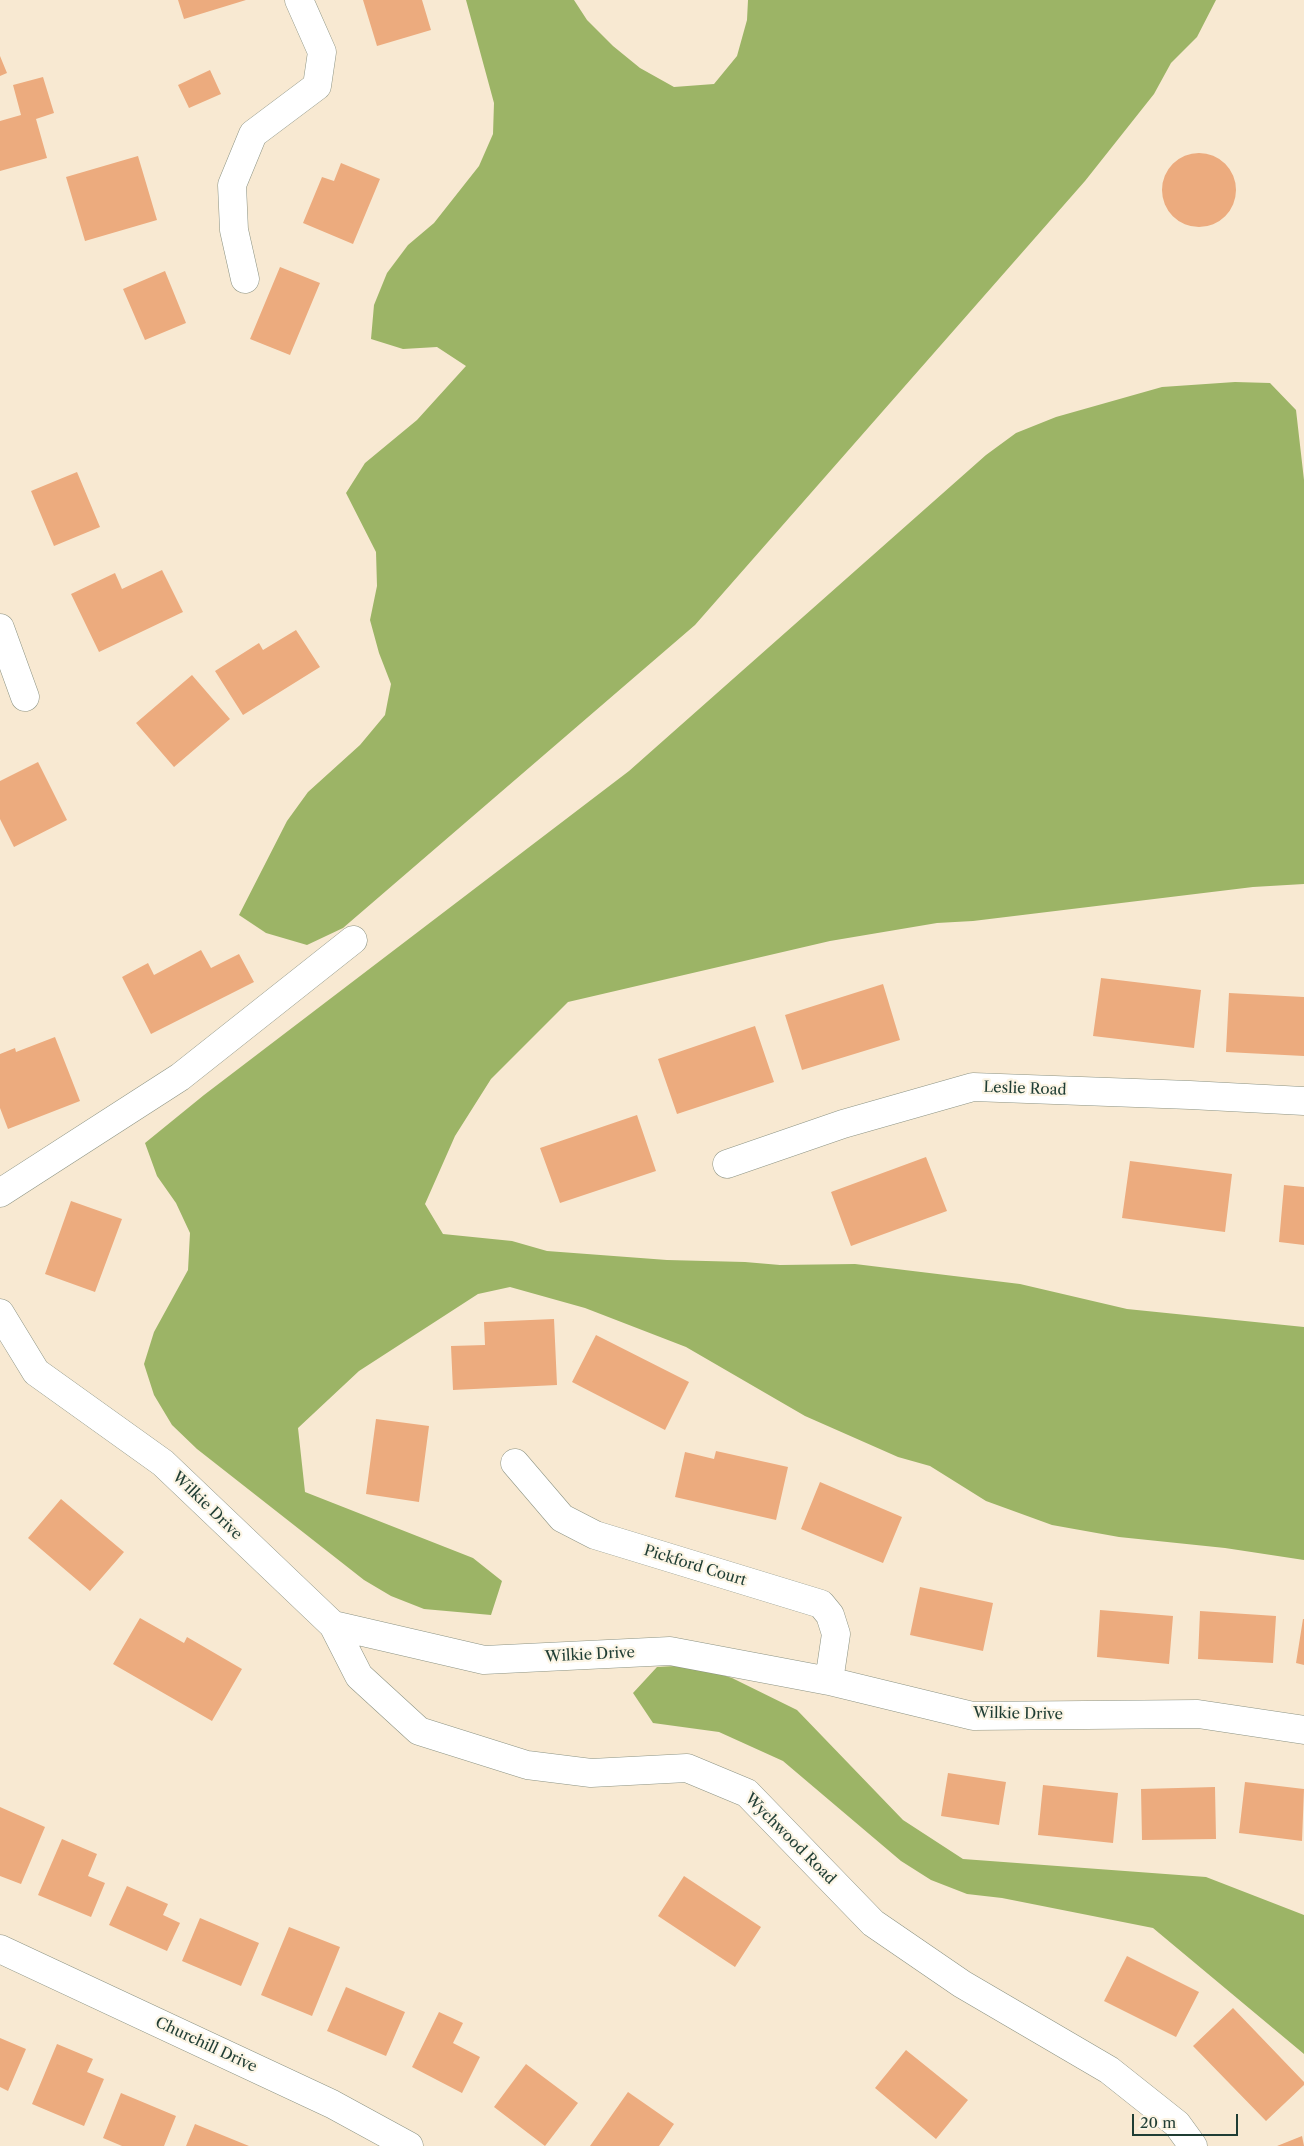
<!DOCTYPE html>
<html>
<head>
<meta charset="utf-8">
<style>
	body { margin:0 }
	#map { position:relative; width:1304px; height:2146px; overflow:hidden; background:#f8e9d2; font-family:"Libre Caslon Text",serif }
	canvas { display:block }
	.scale { position:absolute; left:1132px; top:2114px; width:106px; height:22px; box-sizing:border-box; border:2px solid #1f3d34; border-top:0; padding-left:6px; font-size:15px; line-height:18px; white-space:nowrap; color:#1f3d34; -webkit-text-stroke:4px #fcf5e5; paint-order:stroke }
</style>
</head>
<body>
<div id="map">
<canvas width="1304" height="2146"></canvas>
<div class="scale">20 m</div>
</div>
<script>
const ctx = document.querySelector('canvas').getContext('2d');
ctx.lineJoin = 'round';
function fillPath(path, color) { ctx.fillStyle = color; ctx.fill(path, 'evenodd'); }
const poly = rows => new Path2D(rows.map(r => 'M' + r).join(''));
function strokePath(path, color, width, dash) { ctx.strokeStyle = color; ctx.lineWidth = width; ctx.lineCap = dash ? 'butt' : 'round'; ctx.setLineDash(dash || []); ctx.stroke(path); }
function label(font, color, halo, rows, align = 'center') {
  ctx.font = font + ' "Libre Caslon Text",serif'; ctx.lineWidth = 4.5; ctx.setLineDash([]); ctx.textBaseline = 'middle'; ctx.strokeStyle = halo; ctx.fillStyle = color; for (const [text, x, y, turn = 0] of rows) {
    ctx.save(); ctx.translate(x, y); ctx.rotate((+turn || 0) * Math.PI / 180); ctx.textAlign = isNaN(turn) ? turn : align; if (halo) ctx.strokeText(text, 0, 0); ctx.fillText(text, 0, 0); ctx.restore();
  }
}
fillPath(poly([
	[466,0,574,0,587,20,613,46,640,68,674,87,714,84,737,56,747,20,748,0,1216,0,1197,37,1171,63,1154,94,1085,181,695,625,343,928,307,945,266,933,239,915,287,821,308,792,360,745,385,715,391,684,379,653,370,620,377,586,376,552,346,493,365,463,417,420,466,366,437,347,403,349,371,339,374,305,387,273,408,245,434,223,479,166,493,134,494,103],
	[1235,382,1270,383,1296,410,1304,480,1304,884,1253,887,973,921,937,923,830,941,568,1002,491,1079,455,1136,425,1204,443,1234,512,1241,547,1251,667,1260,745,1262,780,1265,855,1264,1020,1284,1127,1309,1304,1327,1304,1560,1225,1548,1119,1537,1052,1525,986,1501,930,1466,898,1457,805,1416,686,1347,585,1308,510,1287,478,1294,359,1371,298,1428,305,1492,473,1558,502,1581,491,1615,424,1609,391,1596,364,1580,197,1449,172,1425,154,1395,144,1364,154,1332,188,1270,190,1233,176,1203,157,1176,145,1143,204,1095,629,771,986,455,1016,433,1056,417,1162,387],
	[693,1665,732,1678,797,1710,903,1820,963,1859,1206,1877,1304,1915,1304,2054,1153,1928,1002,1898,967,1894,931,1880,901,1861,783,1761,719,1732,653,1723,633,1693,657,1667]
]), '#9cb466');
fillPath(poly([
	[178,0,246,0,184,19],
	[363,0,422,0,431,30,377,46],
	[0,56,7,73,0,76],
	[210,70,221,94,189,108,178,85],
	[43,77,54,113,36,119,47,158,0,171,0,121,21,115,13,85],
	'1162 190a37 37 0 1 1 74 0a37 37 0 1 1-74 0Z',
	[138,156,157,220,85,241,66,177],
	[341,163,380,179,353,244,303,223,322,177,334,181],
	[280,267,320,283,290,355,250,339],
	[165,271,186,323,145,340,123,289],
	[77,472,100,527,54,546,31,491],
	[162,570,183,612,99,652,71,594,115,573,122,589],
	[296,630,320,667,243,715,215,671,259,643,263,650],
	[192,675,230,719,174,767,136,723],
	[38,762,67,820,14,847,0,819,0,781],
	[201,950,211,968,239,954,254,982,151,1034,122,977,148,963,154,975],
	[1101,978,1201,990,1194,1048,1093,1036],
	[883,984,900,1040,802,1070,785,1015],
	[1229,993,1304,997,1304,1056,1226,1052],
	[755,1026,774,1082,677,1114,658,1059],
	[55,1037,80,1101,8,1129,0,1108,0,1054,15,1048,16,1052],
	[637,1115,656,1171,560,1203,540,1148],
	[926,1157,947,1211,851,1246,831,1192],
	[1130,1161,1232,1174,1225,1232,1122,1218],
	[1284,1185,1304,1187,1304,1245,1279,1242],
	[71,1201,122,1219,95,1292,45,1274],
	[554,1319,557,1385,453,1390,451,1346,485,1345,484,1322],
	[596,1335,689,1382,665,1430,572,1382],
	[376,1419,429,1426,419,1502,366,1494],
	[716,1451,788,1467,776,1520,675,1497,685,1452,714,1459],
	[820,1482,902,1517,883,1563,801,1529],
	[61,1499,124,1552,90,1591,28,1538],
	[920,1587,993,1603,983,1651,910,1635],
	[1100,1610,1173,1616,1169,1664,1097,1657],
	[1200,1611,1276,1616,1273,1663,1198,1659],
	[140,1618,184,1643,187,1637,242,1669,212,1721,113,1664],
	[1303,1619,1304,1619,1304,1665,1296,1663],
	[948,1773,1006,1782,999,1825,941,1816],
	[1245,1782,1304,1789,1302,1841,1239,1833],
	[1043,1785,1118,1793,1113,1843,1038,1835],
	[1215,1787,1216,1839,1142,1840,1141,1789],
	[0,1807,45,1827,21,1884,0,1876],
	[62,1839,97,1854,88,1876,105,1883,91,1917,38,1895],
	[684,1876,761,1927,735,1967,658,1916],
	[127,1886,168,1904,163,1915,180,1923,167,1951,109,1925],
	[200,1918,259,1943,241,1986,182,1961],
	[289,1927,340,1947,312,2016,261,1995],
	[1127,1956,1199,1992,1176,2037,1104,2001],
	[346,1987,405,2012,386,2056,327,2031],
	[1233,2008,1304,2082,1304,2085,1266,2121,1193,2046],
	[439,2012,463,2023,453,2043,480,2057,462,2093,412,2067],
	[0,2038,26,2049,8,2091,0,2087],
	[57,2044,93,2059,87,2072,104,2079,84,2126,32,2104],
	[906,2050,968,2100,936,2139,875,2088],
	[526,2064,578,2103,545,2146,494,2107],
	[628,2092,674,2124,659,2146,590,2146],
	[121,2093,176,2116,164,2146,122,2146,103,2138],
	[195,2124,249,2146,186,2146],
	[1302,2136,1304,2146,1277,2146]
]), '#ecab7e');
const street = poly([
	[245,279,234,230,232,185,253,134,317,86,322,52,299,0],
	[0,628,25,697],
	[727,1164,843,1124,973,1087,1190,1095,1304,1101],
	[0,1193,180,1077,353,940],
	[0,1313,36,1372,163,1463,333,1625,484,1660,670,1651,829,1681,973,1716,1198,1714,1304,1730],
	[515,1463,562,1518,595,1535,821,1604,830,1615,836,1634,829,1681],
	[333,1625,359,1676,419,1731,527,1765,591,1773,687,1768,747,1793,873,1923,962,1984,1109,2070,1177,2124,1193,2146]
]);
const secondary = poly([
	[0,1949,332,2104,409,2146]
]);
strokePath(street, '#8c9383', 29);
strokePath(secondary, '#8c9383', 29);
strokePath(street, '#fff', 28);
strokePath(secondary, '#fff', 28);
label('15px', '#1f3d34', '#fcf5e5', [
	["Leslie Road",1025,1089,2],
	["Wilkie Drive",207,1506,44],
	["Pickford Court",695,1566,17],
	["Wilkie Drive",590,1655,-3],
	["Wilkie Drive",1018,1714,1],
	["Wychwood Road",790,1839,45],
	["Churchill Drive",206,2045,25]
]);
</script>
</body>
</html>
